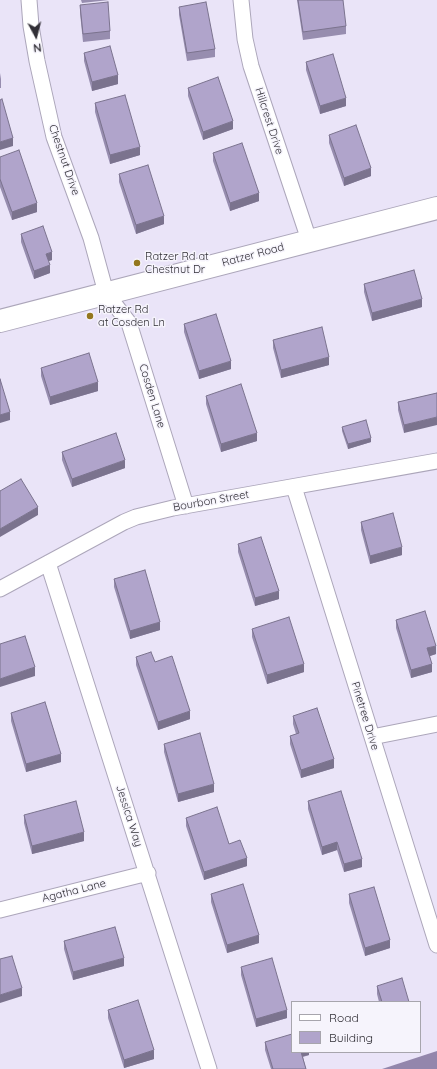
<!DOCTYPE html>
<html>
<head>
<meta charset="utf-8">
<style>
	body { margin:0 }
	#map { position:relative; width:437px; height:1069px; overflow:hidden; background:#eae4f8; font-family:Quicksand,sans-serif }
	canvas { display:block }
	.legend { position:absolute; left:291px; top:1001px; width:130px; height:52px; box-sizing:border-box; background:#f6f4fc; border:1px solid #a7a5ad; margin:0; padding:5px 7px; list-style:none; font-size:12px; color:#312f36 }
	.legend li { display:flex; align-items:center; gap:8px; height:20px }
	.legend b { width:20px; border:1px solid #a7a5ad }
	.north { position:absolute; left:16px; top:16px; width:40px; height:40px; -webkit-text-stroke:3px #f6f4fc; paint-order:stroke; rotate:173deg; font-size:11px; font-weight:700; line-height:16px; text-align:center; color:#312f36 }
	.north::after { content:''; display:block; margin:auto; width:14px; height:18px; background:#312f36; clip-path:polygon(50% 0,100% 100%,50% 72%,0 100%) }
</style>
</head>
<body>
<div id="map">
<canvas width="437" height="1069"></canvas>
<ul class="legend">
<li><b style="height:5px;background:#fff"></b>Road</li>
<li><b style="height:11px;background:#b0a4cb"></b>Building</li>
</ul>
<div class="north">N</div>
</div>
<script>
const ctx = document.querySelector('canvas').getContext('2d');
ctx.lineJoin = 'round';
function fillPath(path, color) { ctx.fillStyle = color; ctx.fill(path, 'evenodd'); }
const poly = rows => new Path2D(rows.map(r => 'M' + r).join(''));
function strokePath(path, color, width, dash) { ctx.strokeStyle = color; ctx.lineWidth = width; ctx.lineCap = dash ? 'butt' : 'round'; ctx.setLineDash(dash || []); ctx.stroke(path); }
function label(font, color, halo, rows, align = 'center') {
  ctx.font = font + ' Quicksand,sans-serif'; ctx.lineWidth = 3; ctx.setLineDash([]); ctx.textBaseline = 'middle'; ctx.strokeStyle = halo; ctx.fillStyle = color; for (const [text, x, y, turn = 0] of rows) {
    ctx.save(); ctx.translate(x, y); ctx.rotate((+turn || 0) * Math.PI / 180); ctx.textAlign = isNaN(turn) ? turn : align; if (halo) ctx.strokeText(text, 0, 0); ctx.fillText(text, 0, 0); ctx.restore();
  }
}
fillPath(poly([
	[437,1051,437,1069,382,1069]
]), '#9386ac');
const street = poly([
	[29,0,31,26,37,61,54,137,91,238,106,293,129,323,186,506],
	[241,0,245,39,251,66,309,240],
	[294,487,437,945],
	[48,563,209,1069],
	[0,589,124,522,136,517,173,508,437,461],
	[372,737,437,724],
	[0,910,148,873]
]);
const primary = poly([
	[0,321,437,208]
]);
strokePath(street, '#aca6ba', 17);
strokePath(primary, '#aca6ba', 24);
strokePath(street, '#fff', 15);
strokePath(primary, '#fff', 22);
fillPath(poly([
	[81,0,109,0,82,3],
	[297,0,322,0,346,26,346,34,303,40],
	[80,5,110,31,110,39,83,42,80,13],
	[179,7,215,49,215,57,187,61,179,15],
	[84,53,118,84,92,91,84,61],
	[306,62,346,106,320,114,306,70],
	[0,73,1,79,1,88,0,88],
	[188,88,233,129,203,140,188,96],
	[95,103,140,155,110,164,95,112],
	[329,135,371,176,344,186,329,143],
	[213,153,259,201,230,211,213,161],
	[0,157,37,212,12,220,0,187],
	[119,174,164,224,136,234,119,182],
	[21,234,52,260,48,261,50,273,34,279,21,242],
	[364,284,422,307,372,321,364,292],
	[184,324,231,369,199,379,184,332],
	[273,340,329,365,281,378,273,348],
	[41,368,98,391,50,405,41,376],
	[437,393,404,433,398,410,398,402],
	[206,396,257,441,221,452,206,404],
	[342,427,371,442,348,449,342,431],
	[62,452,125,468,72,487,62,460],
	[361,522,402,555,370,564,361,530],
	[238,544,279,599,255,606,238,552],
	[114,579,160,630,130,639,114,587],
	[396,620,436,654,430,656,432,672,411,678,396,628],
	[252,629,304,672,267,684,252,637],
	[136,657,155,662,190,719,158,730,136,665],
	[11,713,61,762,26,772,11,721],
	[293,716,334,768,301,778,290,744,290,736,296,734,293,724],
	[164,744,214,792,178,802,164,752],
	[308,801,362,867,344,872,337,850,322,855,308,809],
	[24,815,84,841,32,854,24,823],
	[186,818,229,844,247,866,204,880,186,826],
	[211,894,259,943,227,953,211,902],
	[349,894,390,948,365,956,349,903],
	[64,941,124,966,73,980,64,949],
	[241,967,287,1018,256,1027,241,975],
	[377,986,409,1002,379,1002,377,994],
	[108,1010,154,1059,124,1068,108,1018],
	[265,1042,309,1052,309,1055,303,1057,306,1069,271,1069,265,1050]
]), '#978daf');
fillPath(poly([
	[118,75,118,84,92,91,92,82],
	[346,98,346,106,320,114,320,106],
	[233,121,233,129,203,140,203,132],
	[13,138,13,146,0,150,0,142],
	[140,147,140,155,110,164,110,155],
	[371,168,371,176,344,186,344,178],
	[259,193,259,201,230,211,230,203],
	[37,203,37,212,12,220,12,212],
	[164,216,164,224,136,234,136,225],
	[52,252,52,260,46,262,46,254],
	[50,265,50,273,34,279,34,271],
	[422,299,422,307,372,321,372,313],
	[329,357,329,365,281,378,281,370],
	[231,361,231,369,199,379,199,371],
	[98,382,98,391,50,405,50,397],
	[10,412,10,420,0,423,0,415],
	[437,417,437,425,404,433,404,425],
	[257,433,257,441,221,452,221,444],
	[371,438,371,442,348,449,348,444],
	[125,460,125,468,72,487,72,479],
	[38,507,38,515,0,537,0,529],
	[402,547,402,555,370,564,370,556],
	[279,591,279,599,255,606,255,598],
	[160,622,160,630,130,639,130,631],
	[436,646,436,654,427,657,427,648],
	[304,664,304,672,267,684,267,675],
	[432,664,432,672,411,678,411,670],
	[35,667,35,676,0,687,0,679],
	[190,711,190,719,158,730,158,722],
	[61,754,61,762,26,772,26,764],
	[334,759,334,768,301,778,301,770],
	[214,784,214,792,178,802,178,794],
	[84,832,84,841,32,854,32,846],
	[337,842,337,850,322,855,322,847],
	[247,858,247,866,204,880,204,872],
	[362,859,362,867,344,872,344,864],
	[259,935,259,943,227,953,227,945],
	[390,940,390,948,365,956,365,948],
	[124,958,124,966,73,980,73,972],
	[22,988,22,996,0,1003,0,995],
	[287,1010,287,1018,256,1027,256,1019],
	[154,1050,154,1059,124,1068,124,1060],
	[300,1052,309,1052,309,1055,300,1057]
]), '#7b738e');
const building = poly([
	[298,0,343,0,346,26,303,32,298,0],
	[108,2,110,31,83,34,80,5,108,2],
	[206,2,215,49,187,53,179,7,206,2],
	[110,46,118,75,92,82,84,53,110,46],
	[333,54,346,98,320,106,306,62,333,54],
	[218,77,233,121,203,132,188,88,218,77],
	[125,95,140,147,110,155,95,103,125,95],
	[2,99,13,138,0,142,0,100,2,99],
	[356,125,371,168,344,178,329,135,356,125],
	[242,143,259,193,230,203,213,153,242,143],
	[19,150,37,203,12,212,0,179,0,157,19,150],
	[148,165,164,216,136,225,119,174,148,165],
	[43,226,52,252,46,254,50,265,34,271,21,234,43,226],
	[414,270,422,299,372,313,364,284,414,270],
	[216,314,231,361,199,371,184,324,216,314],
	[322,327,329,357,281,370,273,340,322,327],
	[89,353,98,382,50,397,41,368,89,353],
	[0,379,10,412,0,415,0,379],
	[241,384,257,433,221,444,206,396,241,384],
	[437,393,437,417,404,425,398,402,437,393],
	[366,420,371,438,348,444,342,427,366,420],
	[116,433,125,460,72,479,62,452,116,433],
	[21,479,38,507,0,529,0,491,21,479],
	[393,513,402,547,370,556,361,522,393,513],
	[261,537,279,591,255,598,238,544,261,537],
	[145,570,160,622,130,631,114,579,145,570],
	[425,611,436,646,427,648,432,664,411,670,396,620,425,611],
	[289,617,304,664,267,675,252,629,289,617],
	[25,636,35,667,0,679,0,644,25,636],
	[151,652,155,662,172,656,190,711,158,722,136,657,151,652],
	[45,702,61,754,26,764,11,713,45,702],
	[317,708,334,759,301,770,290,736,299,733,293,716,317,708],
	[200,733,214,784,178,794,164,744,200,733],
	[341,791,362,859,344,864,337,842,322,847,308,801,341,791],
	[76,801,84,832,32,846,24,815,76,801],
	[217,807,229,844,240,840,247,858,204,872,186,818,217,807],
	[243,884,259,935,227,945,211,894,243,884],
	[374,887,390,940,365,948,349,894,374,887],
	[115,927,124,958,73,972,64,941,115,927],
	[12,956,22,988,0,995,0,959,12,956],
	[272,958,287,1010,256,1019,241,967,272,958],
	[402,978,409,1002,382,1002,377,986,402,978],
	[138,1000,154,1050,124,1060,108,1010,138,1000],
	[292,1034,292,1052,301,1052,306,1069,273,1069,265,1042,292,1034]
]);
fillPath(building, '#b0a4cb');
strokePath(building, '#7b738e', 1);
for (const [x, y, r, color] of [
	[137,263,4,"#94771e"],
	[90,316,4,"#94771e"]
]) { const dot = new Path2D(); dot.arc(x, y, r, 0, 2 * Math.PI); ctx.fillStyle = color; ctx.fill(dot); strokePath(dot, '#f6f4fc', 1.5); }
label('11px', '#312f36', '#f6f4fc', [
	["Hillcrest Drive",269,121,72],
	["Chestnut Drive",64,160,71],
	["Ratzer Road",253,255,-15],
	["Cosden Lane",152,396,73],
	["Bourbon Street",211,501,-10],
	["Pinetree Drive",365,716,73],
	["Jessica Way",129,816,72],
	["Agatha Lane",74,891,-14]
]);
label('11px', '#312f36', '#f6f4fc', [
	["Ratzer Rd at",145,257],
	["Chestnut Dr",145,270],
	["Ratzer Rd",98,310],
	["at Cosden Ln",98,323]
], 'left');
</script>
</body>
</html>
